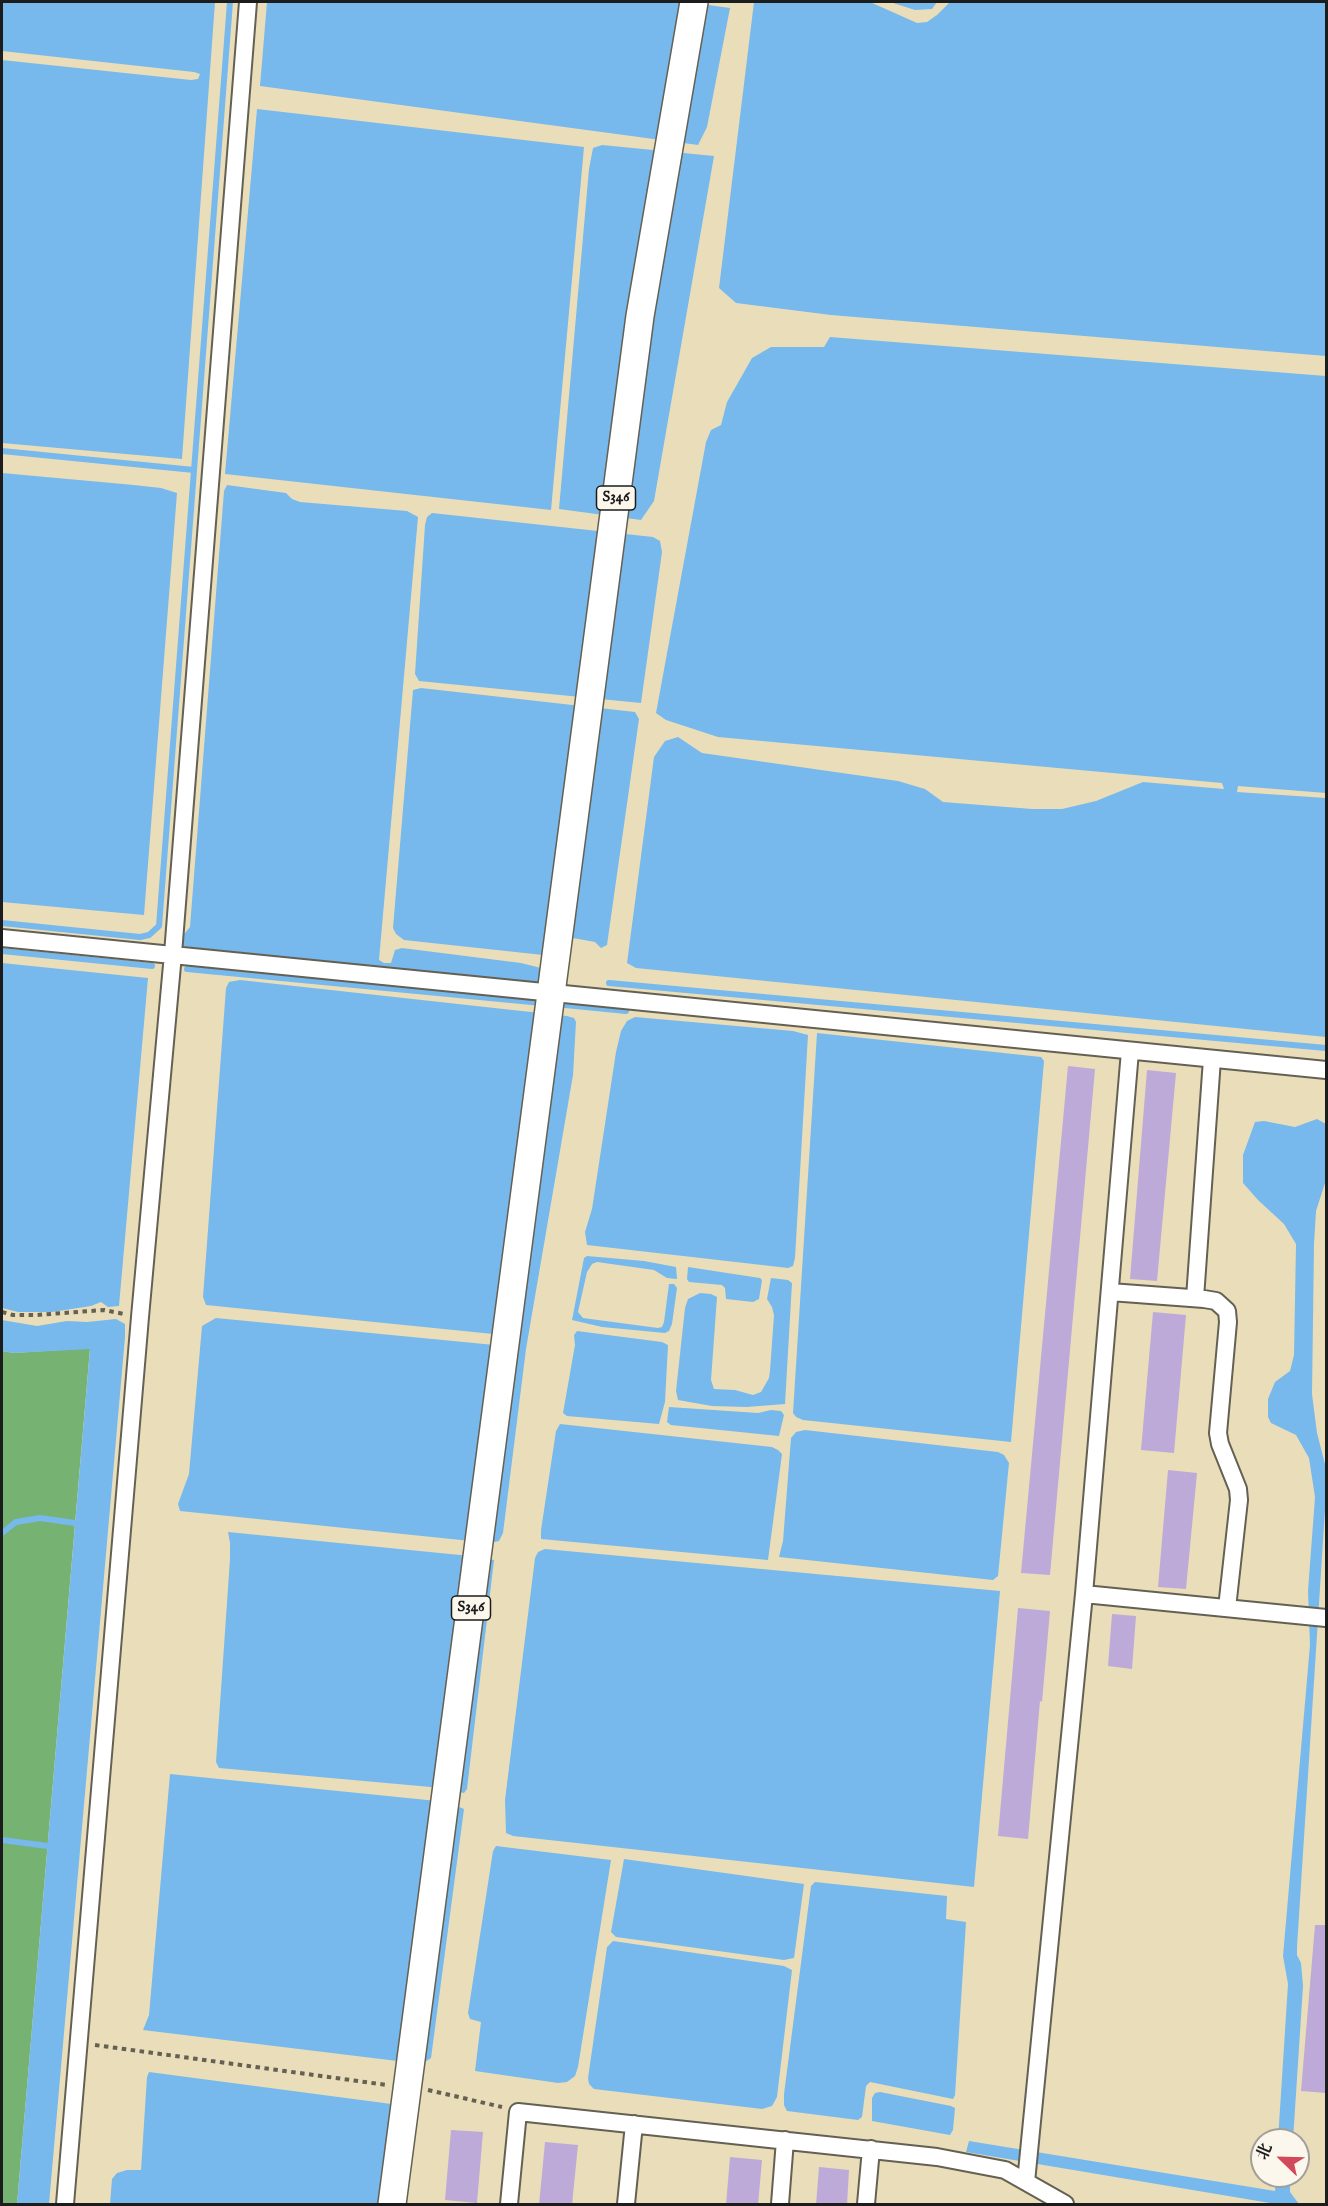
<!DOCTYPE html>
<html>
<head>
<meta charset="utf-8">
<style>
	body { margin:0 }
	#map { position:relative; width:1328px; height:2206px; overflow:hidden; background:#e9deb9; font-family:"IM FELL English","Noto Serif SC",serif }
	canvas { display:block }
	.frame { position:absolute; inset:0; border:3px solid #1c1c1c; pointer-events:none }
	.north { position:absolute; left:1250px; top:2128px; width:60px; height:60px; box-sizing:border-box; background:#fbf7ec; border:2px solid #a29f99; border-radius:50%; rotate:293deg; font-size:16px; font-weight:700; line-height:24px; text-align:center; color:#1c1c1c }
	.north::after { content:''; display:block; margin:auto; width:21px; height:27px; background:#d1495b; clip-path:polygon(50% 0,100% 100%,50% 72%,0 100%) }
</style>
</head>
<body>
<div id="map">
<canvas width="1328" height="2206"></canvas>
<div class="frame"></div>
<div class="north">北</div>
</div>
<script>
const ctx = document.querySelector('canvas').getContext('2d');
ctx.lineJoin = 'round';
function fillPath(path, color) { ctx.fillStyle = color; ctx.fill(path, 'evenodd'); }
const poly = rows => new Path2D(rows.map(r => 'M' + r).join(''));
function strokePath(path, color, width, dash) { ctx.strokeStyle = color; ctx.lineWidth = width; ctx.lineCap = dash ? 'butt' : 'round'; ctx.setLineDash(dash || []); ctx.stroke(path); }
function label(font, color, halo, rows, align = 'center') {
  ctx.font = font + ' "IM FELL English",serif'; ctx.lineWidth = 5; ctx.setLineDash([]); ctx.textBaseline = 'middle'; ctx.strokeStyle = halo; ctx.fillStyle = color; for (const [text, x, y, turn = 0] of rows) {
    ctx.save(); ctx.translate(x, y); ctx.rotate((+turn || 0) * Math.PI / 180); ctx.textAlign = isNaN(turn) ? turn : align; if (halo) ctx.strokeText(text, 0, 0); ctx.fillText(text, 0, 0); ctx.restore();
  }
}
fillPath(poly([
	[90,1348,17,2204,2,2204,2,1351,14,1353]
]), '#76b272');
fillPath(poly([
	[2,2,215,2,182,459,2,443,2,60,191,80,198,79,200,74,194,72,2,51],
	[267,2,686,2,730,8,707,127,698,145,260,86],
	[754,2,870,2,917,23,927,22,937,15,950,2,1326,2,1326,356,831,315,736,303,719,288],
	[890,2,937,2,932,9,915,10],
	[257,109,584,147,551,510,225,474],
	[602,145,714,156,654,501,641,520,559,509,589,169,593,148],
	[830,337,1326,376,1326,793,1238,786,1237,792,1326,798,1326,1037,636,968,627,963,654,757,665,741,678,737,702,753,898,781,925,789,943,802,1032,809,1062,809,1096,801,1143,782,1224,789,1222,783,718,737,666,720,656,713,706,442,711,430,721,425,727,402,752,358,771,347,824,347],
	[2,473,134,485,161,488,177,493,144,915,2,902],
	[227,485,286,493,292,499,300,502,407,511,418,517,379,960,384,963,391,963,395,950,402,948,521,963,545,969,552,986,181,946,180,939,190,927,224,491],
	[432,513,653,537,660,541,662,552,641,703,419,681,415,674,425,525,427,517],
	[421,688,635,712,639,719,607,945,601,948,595,942,562,936,543,955,404,940,396,934,393,928,413,690],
	[2,963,148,978,119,1306,108,1307,101,1302,91,1306,52,1312,18,1312,2,1308],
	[240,980,567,1016,574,1018,576,1022,573,1075,526,1349,503,1533,499,1541,490,1543,180,1511,178,1504,189,1474,202,1326,216,1318,515,1347,513,1336,206,1305,203,1297,226,988,229,982],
	[635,1017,793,1031,808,1035,795,1258,793,1266,788,1268,587,1245,585,1232,592,1209,616,1052,621,1031,627,1021],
	[817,1033,1041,1057,1044,1061,1011,1442,803,1420,796,1417,793,1413],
	[1317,1119,1326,1124,1326,1180,1316,1211,1314,1244,1312,1394,1317,1433,1326,1468,1326,1494,1297,1947,1297,1955,1301,1963,1303,1986,1293,2140,1278,2140,1288,1984,1283,1956,1310,1645,1308,1591,1315,1497,1309,1458,1296,1435,1271,1423,1268,1417,1268,1399,1275,1382,1290,1371,1294,1355,1296,1244,1284,1224,1258,1200,1243,1183,1243,1155,1255,1122,1264,1121,1295,1127],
	[587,1256,644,1261,676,1267,677,1279,667,1278,654,1270,597,1262,592,1264,587,1272,578,1312,583,1318,658,1328,662,1327,664,1322,669,1284,674,1284,677,1288,672,1324,669,1331,665,1333,602,1327,572,1320,584,1258],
	[688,1267,760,1278,762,1280,759,1299,753,1302,726,1299,725,1288,722,1285,689,1282,687,1279],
	[771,1278,788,1280,792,1283,785,1404,747,1407,712,1406,678,1400,676,1391,685,1308,688,1299,700,1293,711,1294,717,1297,711,1380,714,1389,735,1390,753,1395,761,1392,769,1378,770,1371,774,1315,772,1307,767,1299],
	[116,1319,125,1324,125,1337,49,2204,17,2204,90,1349,14,1353,2,1351,2,1320,37,1326,67,1321,87,1322],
	[577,1331,662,1342,668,1345,665,1402,659,1424,567,1416,563,1413,575,1345,574,1335],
	[669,1407,758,1413,771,1410,781,1411,784,1415,779,1436,671,1425,667,1422],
	[560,1424,772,1447,778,1450,782,1454,768,1560,541,1539,541,1530,556,1431],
	[805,1430,998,1452,1004,1455,1009,1463,998,1576,993,1580,779,1557,783,1541,791,1438,796,1432],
	[228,1532,470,1556,494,1560,467,1789,464,1793,442,1788,219,1768,216,1762,230,1559,230,1543],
	[545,1549,1000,1591,974,1887,513,1836,506,1833,505,1800,535,1558,538,1552],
	[170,1774,447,1802,464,1809,431,2058,422,2064,143,2030,149,2015],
	[496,1846,611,1860,578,2067,575,2076,567,2082,558,2083,475,2071,481,2022,470,2019,468,2013,493,1851],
	[624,1859,804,1884,794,1958,784,1960,616,1937,611,1932],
	[815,1882,947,1896,946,1919,966,1922,955,2095,953,2099,870,2082,866,2086,862,2117,858,2120,787,2111,784,2105,784,2094,811,1886],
	[613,1941,784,1966,792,1970,777,2097,772,2106,762,2109,594,2089,589,2084,588,2078,607,1947],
	[149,2072,399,2105,400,2204,110,2204,112,2179,117,2173,127,2170,141,2170,147,2077],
	[880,2092,951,2106,955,2108,953,2130,950,2135,872,2121,872,2098,875,2093],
	[969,2141,1275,2191,1276,2176,1290,2176,1290,2192,1299,2204,1270,2203,966,2152]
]), '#77b9ec');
strokePath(poly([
	[2,451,194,470],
	[2,923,140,937,149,935,159,926,230,2],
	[2,951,152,966],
	[187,969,542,1003],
	[609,983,1326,1048],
	[555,1004,626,1011],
	[2,1533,16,1522,40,1518,75,1523],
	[2,1840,48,1846]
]), '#77b9ec', 6);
fillPath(poly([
	[1068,1066,1095,1069,1050,1575,1021,1573],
	[1147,1070,1176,1073,1157,1281,1130,1279],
	[1153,1312,1186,1315,1174,1453,1141,1450],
	[1168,1470,1197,1473,1186,1589,1158,1587],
	[1018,1608,1050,1611,1042,1702,1040,1701,1028,1839,998,1836],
	[1112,1614,1136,1616,1132,1669,1108,1666],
	[1315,1925,1326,1925,1326,2093,1301,2091],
	[451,2130,483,2132,477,2203,445,2200],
	[545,2142,578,2145,572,2205,539,2205],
	[730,2157,762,2160,758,2205,726,2205],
	[819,2167,849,2170,847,2205,816,2205]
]), '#bdaad9');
const minor = poly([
	[2,938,1326,1070],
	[1110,1292,1204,1299,1216,1301,1227,1311,1228,1322,1218,1433,1220,1444,1238,1489,1239,1500,1227,1608],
	[1195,1298,1212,1059],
	[1084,1594,1326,1618],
	[1026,2182,1084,1594,1130,1051],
	[65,2204,140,1317,173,954,248,2],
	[509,2204,518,2112,937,2157,1005,2170,1065,2204],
	[626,2204,634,2124],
	[780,2204,785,2140],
	[866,2204,871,2149]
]);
const primary = poly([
	[392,2204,640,316,694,2]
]);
strokePath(minor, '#646053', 20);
strokePath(primary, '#646053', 30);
strokePath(poly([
	[2,1312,13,1315,36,1315,104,1310,124,1314],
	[95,2045,387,2085],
	[428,2090,502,2107]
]), '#646053', 4, [4.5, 4.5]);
strokePath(minor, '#fff', 16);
strokePath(primary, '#fff', 27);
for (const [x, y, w] of [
	[616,498,39],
	[471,1608,39]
]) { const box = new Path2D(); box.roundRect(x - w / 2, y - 12, w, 24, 4.5); ctx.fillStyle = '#fbf7ec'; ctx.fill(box); strokePath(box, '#1c1c1c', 1.5); }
label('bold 15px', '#1c1c1c', null, [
	["S346",616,498],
	["S346",471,1608]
]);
</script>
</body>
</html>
